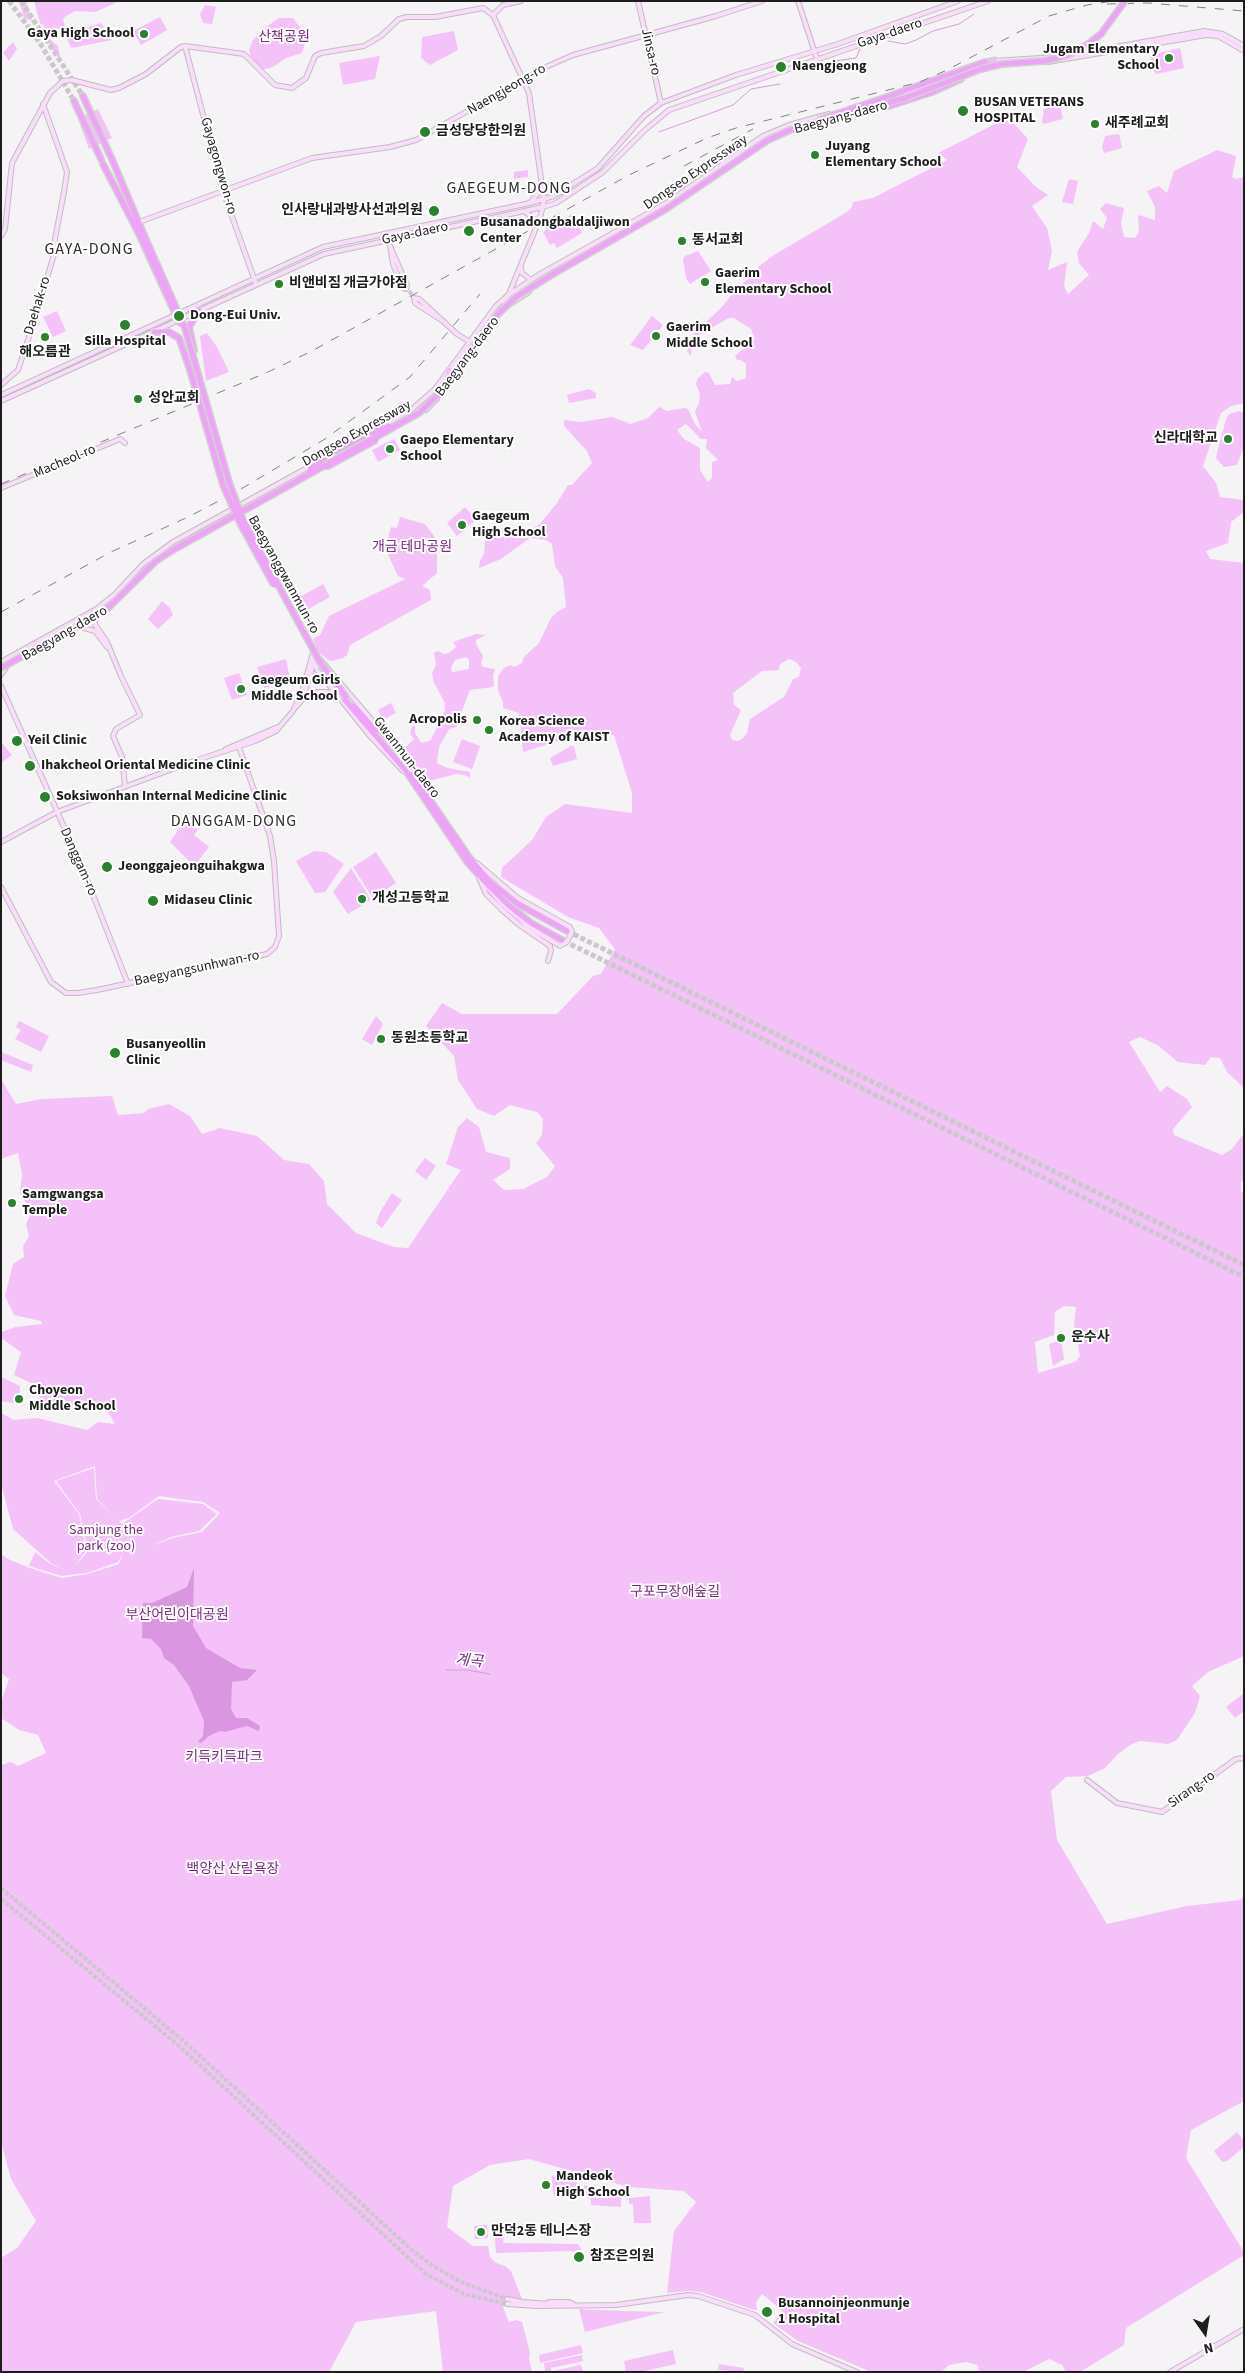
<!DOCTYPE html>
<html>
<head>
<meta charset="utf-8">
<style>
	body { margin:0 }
	#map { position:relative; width:1245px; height:2373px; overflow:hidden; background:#f6f3f6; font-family:"Source Sans 3",sans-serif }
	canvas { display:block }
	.frame { position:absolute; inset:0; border:2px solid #1e1d1e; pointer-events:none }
	.north { position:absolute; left:1180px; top:2308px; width:50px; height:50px; -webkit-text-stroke:4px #fff; paint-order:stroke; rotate:167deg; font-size:14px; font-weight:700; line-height:20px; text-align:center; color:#1e1d1e }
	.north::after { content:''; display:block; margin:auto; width:18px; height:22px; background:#1e1d1e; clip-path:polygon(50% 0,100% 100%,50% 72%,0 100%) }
</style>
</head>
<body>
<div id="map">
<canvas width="1245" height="2373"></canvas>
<div class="frame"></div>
<div class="north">N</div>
</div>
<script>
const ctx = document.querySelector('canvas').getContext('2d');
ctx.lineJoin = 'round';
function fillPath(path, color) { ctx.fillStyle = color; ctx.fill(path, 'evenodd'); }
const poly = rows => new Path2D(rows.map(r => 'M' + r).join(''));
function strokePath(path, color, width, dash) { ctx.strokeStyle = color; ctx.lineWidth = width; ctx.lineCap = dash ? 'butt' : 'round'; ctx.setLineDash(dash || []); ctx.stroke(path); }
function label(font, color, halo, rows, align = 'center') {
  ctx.font = font + ' "Source Sans 3","Noto Sans KR",sans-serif'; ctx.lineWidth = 4; ctx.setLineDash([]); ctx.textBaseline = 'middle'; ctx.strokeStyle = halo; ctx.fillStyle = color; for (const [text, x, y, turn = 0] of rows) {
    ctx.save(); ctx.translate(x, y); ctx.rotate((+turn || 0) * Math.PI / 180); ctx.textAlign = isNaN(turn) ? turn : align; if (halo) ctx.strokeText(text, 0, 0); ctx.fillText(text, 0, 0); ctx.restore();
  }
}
fillPath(poly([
	[19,1,26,1,32,20,24,19],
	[34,1,119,1,96,12,75,11,63,18,65,27,56,29,55,35,40,23],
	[205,5,216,7,212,24,203,23,200,14],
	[160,17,167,30,141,45,133,31],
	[279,18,293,18,307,37,302,53,286,58,273,67,262,70,250,55,249,50,253,40,263,29],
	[101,23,112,40,71,48,65,34],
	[454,31,458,50,430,65,421,58,422,37],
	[42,33,58,46,61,61,60,61],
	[13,42,17,49,9,61,3,53],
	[1180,48,1184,68,1156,74,1152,68,1150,55],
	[380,56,375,79,343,85,339,63],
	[1060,105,1063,119,1044,124,1042,122,1044,109],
	[98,109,112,138,89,149,78,119],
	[1003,111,1028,139,1017,167,1036,187,1048,195,1032,206,1047,228,1052,251,1048,270,1067,262,1064,286,1068,294,1089,275,1079,263,1077,252,1089,233,1093,221,1103,229,1107,218,1100,209,1106,203,1124,208,1121,223,1124,237,1135,238,1139,232,1138,215,1155,220,1155,207,1147,191,1159,186,1167,193,1174,171,1217,150,1236,156,1232,177,1236,179,1244,177,1244,403,1231,406,1221,413,1203,466,1216,483,1220,497,1244,500,1244,512,1231,522,1228,543,1206,551,1210,559,1244,563,1244,1088,1227,1072,1220,1058,1211,1057,1205,1065,1178,1062,1159,1046,1140,1037,1129,1042,1160,1092,1167,1086,1187,1099,1192,1107,1173,1129,1174,1135,1222,1155,1232,1149,1244,1133,1244,1179,1241,1182,1241,1192,1244,1193,1244,1656,1208,1672,1192,1686,1200,1696,1195,1713,1177,1740,1168,1744,1140,1741,1132,1744,1119,1753,1105,1768,1088,1776,1066,1777,1051,1791,1057,1840,1107,1924,1187,1906,1240,1900,1244,1896,1244,2101,1191,2130,1186,2158,1244,2252,1244,2255,1126,2328,1124,2345,1080,2372,1066,2372,1062,2365,1049,2359,1023,2372,979,2372,978,2365,966,2362,949,2365,941,2372,871,2372,798,2341,773,2323,783,2311,762,2294,756,2302,757,2310,754,2310,701,2292,687,2291,667,2293,674,2231,696,2202,684,2191,629,2187,529,2159,490,2165,453,2186,447,2227,473,2246,488,2246,490,2257,496,2263,505,2266,511,2271,522,2299,510,2299,503,2307,509,2322,516,2320,522,2322,530,2353,529,2358,532,2372,443,2372,436,2311,356,2322,329,2372,1,2372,1,2258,17,2248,36,2221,11,2179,1,2142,1,1765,11,1762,18,1766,46,1753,38,1735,19,1730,1,1718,1,1702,9,1679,1,1673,1,1554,8,1559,30,1568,62,1578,87,1574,119,1564,123,1554,118,1562,87,1573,61,1576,29,1566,35,1552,49,1563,70,1572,51,1563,13,1529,1,1483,1,1413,14,1420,37,1418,87,1430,98,1422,115,1424,104,1405,77,1409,60,1397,53,1406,40,1404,40,1387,14,1375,21,1352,1,1338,1,1332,16,1327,42,1324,41,1321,14,1315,5,1296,13,1264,24,1257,23,1246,29,1236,26,1224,31,1213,20,1191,22,1174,18,1153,1,1159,1,1079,16,1104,42,1099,112,1096,118,1115,144,1113,148,1109,169,1104,190,1116,202,1134,220,1128,257,1136,284,1160,309,1164,324,1181,327,1204,356,1233,394,1247,408,1248,461,1170,446,1164,458,1127,467,1118,479,1127,486,1152,510,1158,510,1169,493,1180,504,1190,523,1189,547,1177,555,1166,536,1143,542,1135,543,1119,537,1112,510,1105,494,1116,477,1109,458,1080,454,1056,426,1026,442,1003,462,1014,557,1014,593,976,601,974,615,949,599,928,568,917,501,877,502,868,532,840,546,817,565,804,632,813,632,793,614,735,577,735,523,752,519,713,503,708,503,703,498,690,498,676,504,668,510,665,514,667,522,663,524,657,539,643,551,618,557,612,566,607,563,578,555,566,552,544,546,540,530,538,501,559,479,568,480,561,484,554,485,541,502,529,526,532,539,525,557,503,568,485,572,485,592,463,587,451,564,426,564,420,581,422,612,417,631,424,648,418,659,407,667,411,685,408,688,409,695,424,702,432,695,412,699,403,700,394,696,384,698,378,705,372,709,373,715,385,730,384,732,377,737,381,746,378,746,364,741,360,737,360,735,356,755,339,751,329,734,318,729,318,695,337,692,342,691,356,687,351,694,333,721,308,737,288,752,276,758,267,774,255,847,212,852,207,853,202,873,198,947,160,938,153,997,123,995,116],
	[686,424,701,439,707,439,706,448,718,460,712,462,712,478,708,482,700,470,700,448,684,439,677,430],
	[789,659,796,662,801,668,799,677,793,679,784,697,750,719,747,733,742,739,738,741,732,740,730,735,741,710,734,705,733,693,762,671,779,670,780,664],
	[1064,1306,1076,1307,1074,1324,1080,1356,1075,1362,1038,1373,1035,1342,1054,1335,1055,1312],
	[95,1466,97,1499,119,1521,129,1518,159,1496,203,1502,220,1513,202,1532,172,1538,151,1546,171,1537,199,1531,217,1514,203,1504,158,1499,122,1524,96,1499,94,1468,56,1481,80,1514,88,1551,72,1569,86,1551,79,1514,54,1481],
	[1119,134,1122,148,1104,153,1102,147,1105,136],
	[528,170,528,177,514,179,514,172],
	[1069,179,1078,181,1073,204,1062,202],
	[572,214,582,233,557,248,554,243,550,245,543,232],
	[698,251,711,271,690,284,686,278,683,259,685,256],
	[57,311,66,331,53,337,43,317],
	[652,316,663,325,643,350,630,345],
	[207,333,217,347,229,372,206,381,200,336],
	[589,389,596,393,596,398,569,403,567,395],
	[1239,411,1244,413,1244,446,1237,465,1224,467,1216,458,1217,453,1226,419,1229,414],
	[394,439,400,450,378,462,372,450],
	[465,507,476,520,457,536,447,523],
	[400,517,425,524,437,540,437,573,422,586,430,590,431,600,350,645,347,655,343,658,332,661,328,660,318,651,313,639,320,635,329,616,405,579,398,576,385,548,391,527,397,528],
	[323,584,330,597,303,612,296,599],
	[162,601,170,608,173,615,158,629,148,619],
	[476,634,486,635,476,640,476,644,483,656,481,664,483,667,495,669,493,676,494,684,493,687,470,690,456,727,449,729,439,747,437,761,438,764,448,768,470,772,470,778,465,775,456,774,429,781,413,763,405,748,414,739,410,734,412,726,415,726,415,733,420,741,422,743,431,740,445,710,445,703,434,683,432,673,436,665,434,653,438,651,444,654,449,653,456,647,453,642],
	[466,657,469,660,469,669,452,672,451,667,455,660],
	[286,659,290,679,264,688,257,667],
	[239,673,247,695,232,700,224,678],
	[391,703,396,713,383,720,378,710],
	[462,739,480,746,472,769,453,762],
	[3,744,12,755,1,763,1,745],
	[571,746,574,746,577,759,553,766,550,758],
	[183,823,198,829,194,835,209,847,194,866,170,842],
	[314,851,326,852,344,864,325,892,315,893,296,861],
	[376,852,396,883,373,898,353,867],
	[351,868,371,900,348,914,333,892],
	[376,1016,383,1024,372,1045,362,1039],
	[19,1021,49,1036,41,1052,15,1039,21,1030,16,1027],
	[1,1052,33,1065,31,1072,1,1060],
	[425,1158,436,1166,426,1180,415,1171],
	[392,1193,402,1200,382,1228,376,1223,380,1212],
	[1061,1340,1064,1359,1053,1366,1049,1344],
	[1,1377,20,1386,19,1404,1,1401],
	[1244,1693,1244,1711,1235,1718,1226,1707],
	[1237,2132,1244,2141,1244,2147,1227,2161,1222,2162,1214,2151],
	[552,2176,577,2182,578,2196,560,2198,553,2194],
	[584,2185,621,2195,621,2207,591,2205,591,2200,584,2194],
	[650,2196,651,2223,634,2223,633,2204,629,2204,629,2198],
	[487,2225,488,2238,475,2239,474,2226],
	[494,2226,505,2226,503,2243,578,2244,584,2254,574,2254,572,2251,496,2253],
	[579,2309,624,2311,665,2312,585,2332],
	[581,2345,583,2353,540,2363,539,2355],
	[673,2350,676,2364,640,2372,626,2372,624,2361],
	[582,2355,583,2361,551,2368,551,2372,545,2372,544,2363],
	[719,2364,744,2368,743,2372,718,2370],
	[581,2365,583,2372,553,2372,553,2371]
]), '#f4c1f8');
fillPath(poly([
	[194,1568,193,1626,206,1648,240,1668,257,1670,247,1680,232,1682,231,1709,236,1718,247,1718,260,1726,259,1731,247,1726,225,1732,220,1731,209,1736,201,1743,198,1742,203,1736,204,1721,189,1686,174,1665,164,1658,161,1649,151,1639,142,1638,143,1603,152,1603,187,1587]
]), '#db96e1');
strokePath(poly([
	[888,41,905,44,916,40,933,31,959,24,974,14],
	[828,62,856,58,860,49],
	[659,132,733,105,751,89,780,84],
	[446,1670,467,1670,490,1674]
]), '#db96e1', 1);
strokePath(poly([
	[405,287,418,301],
	[1,1888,187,2044,413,2251,430,2264,461,2282,507,2299],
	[1,1899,179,2046,426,2274,464,2294,507,2304]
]), '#cbc8cb', 4, [4, 2]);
strokePath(poly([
	[9,1,40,43,74,101],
	[21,1,83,96],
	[567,931,1244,1265],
	[564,941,1244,1277]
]), '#cbc8cb', 5, [5, 2.5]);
const secondary = poly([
	[638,1,661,103],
	[798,1,817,59],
	[493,15,529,93,544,200,541,214],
	[493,15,503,5,521,1],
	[185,46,223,191,256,284],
	[1071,55,1204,31,1223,34,1244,46],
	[994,61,1055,57],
	[1048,62,1206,35,1218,36,1244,51],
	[905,93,943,79],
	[542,183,552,189,563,192],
	[530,203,542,187],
	[524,211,532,217,535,221],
	[142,221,312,158,390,147,416,140,548,66,573,55,716,16,762,1],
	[1,236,5,229,12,163,50,93,63,81,72,80,111,90,119,88,146,74,181,47,185,46,244,54,275,85,292,88,306,78,315,56,321,53,364,46,381,36,399,19,407,17,435,17,483,8,493,15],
	[390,246,407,285,406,289,402,287,393,264,390,246],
	[521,268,522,273,531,280],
	[414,298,419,299,443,321,415,303,414,298],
	[512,303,529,292],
	[503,308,534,233],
	[457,334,470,342],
	[1,385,18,370,35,319,55,251,55,239,64,192,67,172,43,104],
	[1,395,323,247,530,203,554,196,598,168,644,116,661,103,736,75,838,44,958,1],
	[1,401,324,254,543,207,556,203,603,172,645,130,669,110,988,1],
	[426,410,437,399],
	[381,427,411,410,435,389,496,306,507,296,540,274,670,201,763,136,789,125,829,114],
	[1,488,120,439,125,443],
	[97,617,94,623,107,642,121,676,140,715,116,729,113,736,122,757,125,786],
	[80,627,95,631,107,647],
	[313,653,317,670,370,736,403,771],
	[319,658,394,746,419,782],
	[1,662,95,610,115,594,143,564,173,542,316,463],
	[1,675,7,666],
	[1,686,82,867,128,984],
	[303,699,314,661],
	[296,707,303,699,316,692,328,692,335,696],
	[226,749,278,727],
	[1,842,57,812,194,761,255,741,276,731,293,711,302,692,313,653],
	[477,863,518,898,570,927,572,932,567,942,560,946,529,927,502,904,486,886],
	[479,878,486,894,501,909,518,924,550,946,551,951,548,961],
	[1,887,51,982,66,993,78,993,97,990,267,954,275,947,279,936,274,861,270,836,239,747],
	[1087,1780,1117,1803,1162,1812,1236,1759,1244,1758],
	[507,2299,522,2302,551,2304],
	[549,2302,569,2302,573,2304],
	[507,2304,536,2306,616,2305,688,2295,698,2296,755,2315,792,2344,857,2372],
	[1170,2372,1244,2329]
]);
const primary = poly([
	[985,62,995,60],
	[449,370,447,380,451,380,456,376]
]);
const trunk = poly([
	[83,96,110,155],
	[884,98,985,62],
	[74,101,101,159],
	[886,107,932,92,961,79],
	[111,157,144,235],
	[103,164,140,236],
	[154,332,169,332,179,338,190,370],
	[194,350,189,327,199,310],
	[344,699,406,771,468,863,488,885,508,905,531,923,562,940],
	[354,706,376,731],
	[412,774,469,857,491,883,518,904,567,931]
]);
strokePath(secondary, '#c0bdc0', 6);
strokePath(primary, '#d2d2d2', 7);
strokePath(trunk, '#d2d2d2', 8);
strokePath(secondary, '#f9ddfb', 4);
strokePath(primary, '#f2bbf8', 4.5);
strokePath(trunk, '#eea4f6', 5);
strokePath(poly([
	[1107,4,1148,3,1244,11],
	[684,166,753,129],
	[1,484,268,372,312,351,629,175,707,138,736,128,920,82,947,70,1049,16,1087,5,1113,1],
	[1,612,111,552,188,517,236,492,325,439,410,377,480,294]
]), '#817f81', 1, [9, 9]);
const secondaryBridge = poly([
	[534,233,541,214],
	[443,321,457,334]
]);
const trunkBridge = poly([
	[818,120,884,98],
	[144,235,185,328,229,482,243,520,320,662,346,697],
	[140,236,180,324],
	[190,370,223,485,240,523,274,585],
	[326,467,376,440],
	[310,470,326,456,365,435,389,426],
	[1,668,105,611,156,561,173,550,419,413,441,392,497,315,516,297,553,274,666,209,768,140,790,130,905,98,981,69,1002,64,1044,61,1068,55,1087,45,1101,34,1125,1]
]);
strokePath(secondaryBridge, '#c0bdc0', 6, []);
strokePath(trunkBridge, '#d2d2d2', 8, []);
strokePath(secondaryBridge, '#f9ddfb', 4);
strokePath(trunkBridge, '#eea4f6', 5);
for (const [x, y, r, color] of [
	[144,34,5,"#2b812e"],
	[1169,58,5,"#2b812e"],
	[781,67,6,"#2b812e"],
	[963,111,6,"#2b812e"],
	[1095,124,5,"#2b812e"],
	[425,132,6,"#2b812e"],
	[815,155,5,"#2b812e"],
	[434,211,6,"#2b812e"],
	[469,231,6,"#2b812e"],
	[682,241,5,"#2b812e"],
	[705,282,5,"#2b812e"],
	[279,284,5,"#2b812e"],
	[179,316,6,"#2b812e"],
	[125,325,6,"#2b812e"],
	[656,336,5,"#2b812e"],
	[45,337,5,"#2b812e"],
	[138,399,5,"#2b812e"],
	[1228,439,5,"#2b812e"],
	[390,449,5,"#2b812e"],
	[462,525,5,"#2b812e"],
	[241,689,5,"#2b812e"],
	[477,720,5,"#2b812e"],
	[489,730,5,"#2b812e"],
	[17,741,6,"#2b812e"],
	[30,766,6,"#2b812e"],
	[45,797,6,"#2b812e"],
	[107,867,6,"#2b812e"],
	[362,899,5,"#2b812e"],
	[153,901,6,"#2b812e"],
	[381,1039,5,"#2b812e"],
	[115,1053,6,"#2b812e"],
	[12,1203,5,"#2b812e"],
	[1061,1338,5,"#2b812e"],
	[19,1399,5,"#2b812e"],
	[546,2185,5,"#2b812e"],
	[481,2232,5,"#2b812e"],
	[579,2257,6,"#2b812e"],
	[767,2312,6,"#2b812e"]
]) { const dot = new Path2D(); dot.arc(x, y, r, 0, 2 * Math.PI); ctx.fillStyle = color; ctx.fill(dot); strokePath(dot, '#fff', 2); }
label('bold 14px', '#1e1d1e', '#fff', [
	["Gaya High School",134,34,"right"],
	["Jugam Elementary",1159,50,"right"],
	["School",1159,66,"right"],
	["Naengjeong",792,67],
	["BUSAN VETERANS",974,103],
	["HOSPITAL",974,119],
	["새주례교회",1105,124],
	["금성당당한의원",436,132],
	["Juyang",825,147],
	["Elementary School",825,163],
	["인사랑내과방사선과의원",423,211,"right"],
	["Busanadongbaldaljiwon",480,223],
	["Center",480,239],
	["동서교회",692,241],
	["Gaerim",715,274],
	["Elementary School",715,290],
	["비앤비짐 개금가야점",289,284],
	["Dong-Eui Univ.",190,316],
	["Gaerim",666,328],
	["Middle School",666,344],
	["Silla Hospital",125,342,"center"],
	["해오름관",45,353,"center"],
	["성안교회",148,399],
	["신라대학교",1218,439,"right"],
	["Gaepo Elementary",400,441],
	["School",400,457],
	["Gaegeum",472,517],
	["High School",472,533],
	["Gaegeum Girls",251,681],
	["Middle School",251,697],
	["Acropolis",467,720,"right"],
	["Korea Science",499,722],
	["Academy of KAIST",499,738],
	["Yeil Clinic",28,741],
	["Ihakcheol Oriental Medicine Clinic",41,766],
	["Soksiwonhan Internal Medicine Clinic",56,797],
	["Jeonggajeonguihakgwa",118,867],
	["개성고등학교",372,899],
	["Midaseu Clinic",164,901],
	["동원초등학교",391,1039],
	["Busanyeollin",126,1045],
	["Clinic",126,1061],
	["Samgwangsa",22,1195],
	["Temple",22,1211],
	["운수사",1071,1338],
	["Choyeon",29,1391],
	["Middle School",29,1407],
	["Mandeok",556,2177],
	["High School",556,2193],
	["만덕2동 테니스장",491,2232],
	["참조은의원",590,2257],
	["Busannoinjeonmunje",778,2304],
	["1 Hospital",778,2320]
], 'left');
label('14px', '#1e1d1e', '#fff', [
	["Gaya-daero",890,34,-19],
	["Jinsa-ro",650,52,77],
	["Naengjeong-ro",507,90,-30],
	["Baegyang-daero",841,118,-15],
	["Gayagongwon-ro",218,166,74],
	["Dongseo Expressway",696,173,-34],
	["Gaya-daero",415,234,-12],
	["Daehak-ro",38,306,-73],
	["Baegyang-daero",468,357,-53],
	["Dongseo Expressway",357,434,-29],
	["Macheol-ro",65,462,-23],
	["Baegyanggwanmun-ro",283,575,61],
	["Baegyang-daero",65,634,-30],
	["Gwanmun-daero",406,758,52],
	["Danggam-ro",78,862,66],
	["Baegyangsunhwan-ro",197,969,-12],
	["Sirang-ro",1192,1790,-35]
]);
label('14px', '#7b2b84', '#fff', [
	["산책공원",284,38],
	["개금 테마공원",412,548],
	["Samjung the",106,1531],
	["park (zoo)",106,1547],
	["구포무장애숲길",675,1593],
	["부산어린이대공원",177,1616],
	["키득키득파크",224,1758],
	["백양산 산림욕장",233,1870]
]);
label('italic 15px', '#7c2b84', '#fff', [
	["계곡",469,1662,5]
]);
ctx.letterSpacing = '1px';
label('16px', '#2c2a2c', '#fff', [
	["GAEGEUM-DONG",509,189],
	["GAYA-DONG",89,250],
	["DANGGAM-DONG",234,822]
]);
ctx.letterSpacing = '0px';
</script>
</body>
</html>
